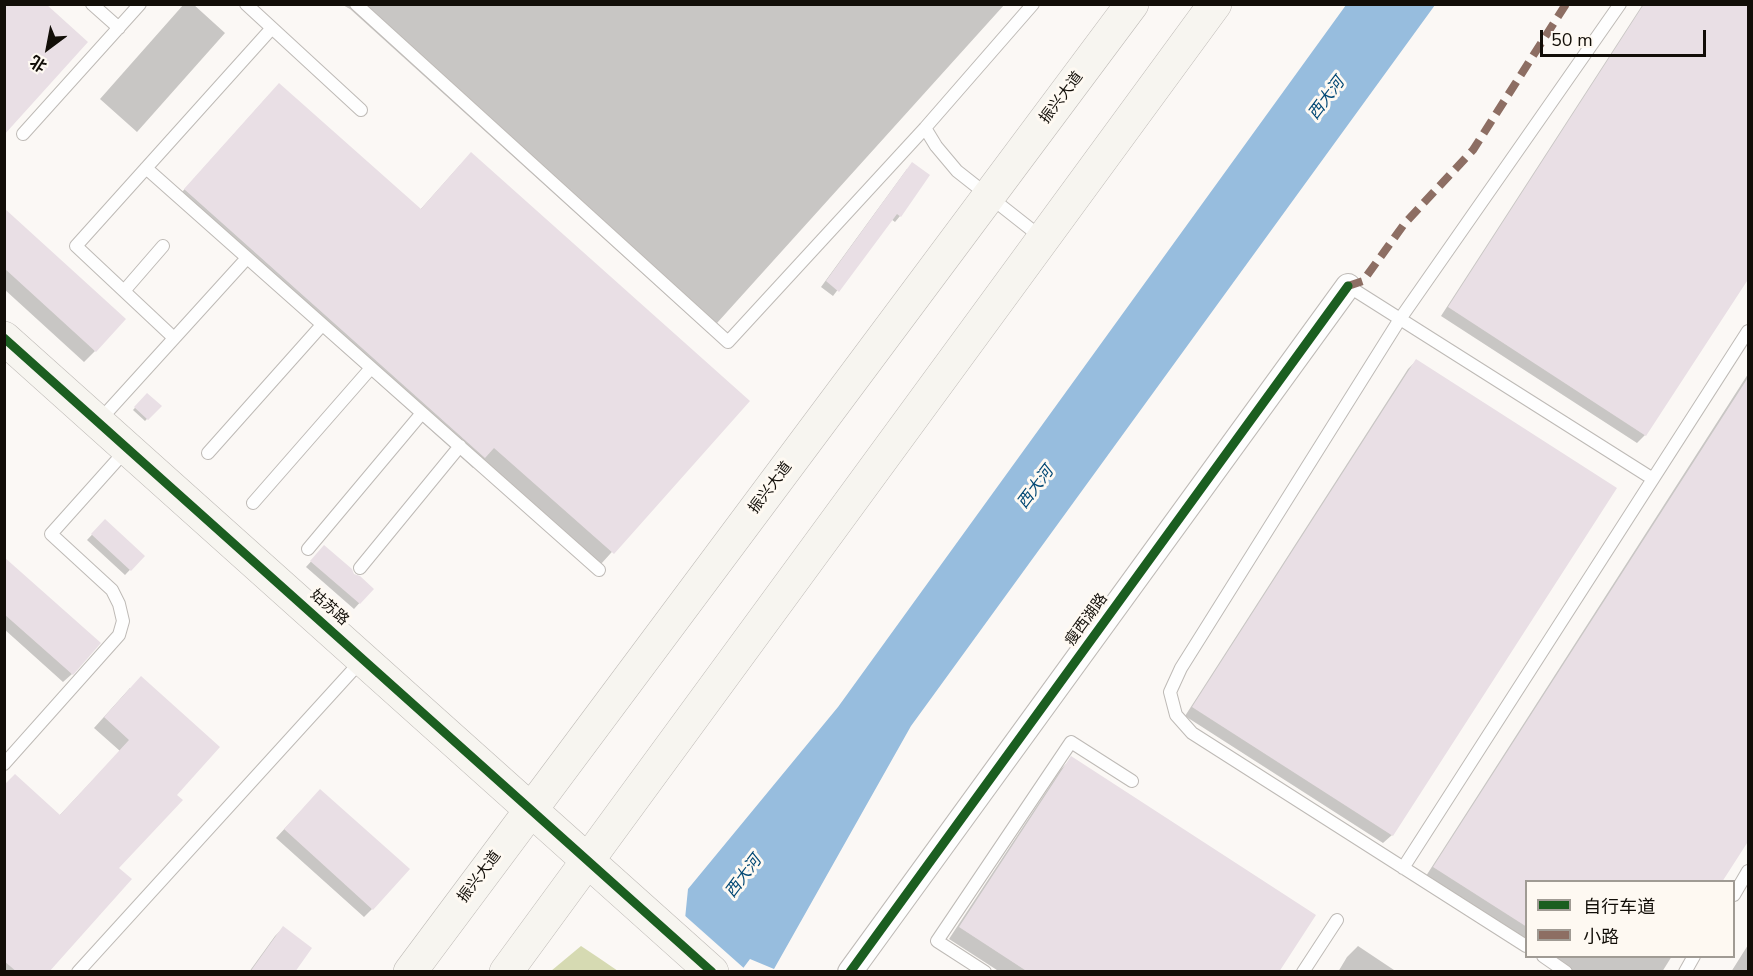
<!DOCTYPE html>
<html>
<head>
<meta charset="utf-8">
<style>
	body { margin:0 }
	#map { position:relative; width:1753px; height:976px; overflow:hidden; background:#fbf8f5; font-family:"Nunito Sans","Noto Sans SC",sans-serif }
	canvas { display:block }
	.frame { position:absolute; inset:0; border:6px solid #120e08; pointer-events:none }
	.legend { position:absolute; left:1525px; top:880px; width:210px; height:78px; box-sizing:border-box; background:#fef9f2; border:2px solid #a09b94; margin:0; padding:8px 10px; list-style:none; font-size:18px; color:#120e08 }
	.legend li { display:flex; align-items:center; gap:12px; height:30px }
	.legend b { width:30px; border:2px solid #a09b94 }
	.north { position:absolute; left:18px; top:18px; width:60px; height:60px; -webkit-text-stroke:4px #fef9f2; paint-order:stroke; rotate:212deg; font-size:16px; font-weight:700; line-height:24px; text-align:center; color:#120e08 }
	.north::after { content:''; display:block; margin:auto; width:21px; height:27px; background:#120e08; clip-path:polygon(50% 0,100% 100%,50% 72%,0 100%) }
	.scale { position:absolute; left:1540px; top:30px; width:166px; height:27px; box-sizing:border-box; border:3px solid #120e08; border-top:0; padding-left:8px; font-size:18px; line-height:21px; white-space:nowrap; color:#120e08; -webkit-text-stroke:4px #fef9f2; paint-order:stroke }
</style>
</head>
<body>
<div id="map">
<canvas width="1753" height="976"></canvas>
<div class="frame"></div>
<ul class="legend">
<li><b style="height:8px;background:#1b5e20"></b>自行车道</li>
<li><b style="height:8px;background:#8d6e63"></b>小路</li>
</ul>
<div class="north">北</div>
<div class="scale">50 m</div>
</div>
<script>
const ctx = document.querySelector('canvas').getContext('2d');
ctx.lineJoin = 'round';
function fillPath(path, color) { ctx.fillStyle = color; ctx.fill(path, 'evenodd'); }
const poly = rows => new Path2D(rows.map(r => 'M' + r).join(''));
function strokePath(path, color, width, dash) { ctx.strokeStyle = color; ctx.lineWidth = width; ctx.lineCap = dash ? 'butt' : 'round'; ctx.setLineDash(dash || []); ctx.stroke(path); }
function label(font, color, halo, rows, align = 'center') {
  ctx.font = font + ' "Nunito Sans","Noto Sans SC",sans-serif'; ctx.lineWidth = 6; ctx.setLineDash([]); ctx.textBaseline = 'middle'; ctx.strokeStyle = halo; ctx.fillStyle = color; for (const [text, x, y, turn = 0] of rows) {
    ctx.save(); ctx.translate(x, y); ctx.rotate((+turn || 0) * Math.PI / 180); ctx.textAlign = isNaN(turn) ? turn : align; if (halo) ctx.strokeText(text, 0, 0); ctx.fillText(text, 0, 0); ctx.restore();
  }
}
fillPath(poly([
	[581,946,599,958,618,971,551,971]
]), '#d6dab2');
fillPath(poly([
	[1346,5,1435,5,911,726,774,969,750,959,741,971,647,972,685,919,688,889,838,707]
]), '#97bdde');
fillPath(poly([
	[683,914,746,970,744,972,644,971,682,918]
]), '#fbf8f5');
fillPath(poly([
	[184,4,193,4,225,33,137,132,100,99],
	[341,4,1005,4,708,333,350,9],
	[1643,4,1742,4,1645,435,1637,443,1441,316],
	[268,96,420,210,460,165,748,401,601,564,483,459,473,468,174,201],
	[907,169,928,175,900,216,895,222,891,219,833,296,821,287],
	[4,213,95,351,84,362,4,289],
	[1416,361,1392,835,1383,843,1185,716,1408,369],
	[1748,374,1748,837,1526,882,1526,941,1426,876],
	[147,395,159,406,145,421,133,410],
	[105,521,143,556,125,575,87,540],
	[324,547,353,575,372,589,354,609,306,567],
	[4,559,72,674,63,682,4,629],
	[130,688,175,795,117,868,47,972,4,972,4,786,59,816,120,751,94,728],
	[1072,758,1278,972,1000,972,949,939,1061,769],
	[312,799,372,909,364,917,276,838],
	[283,928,293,972,249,972,275,936],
	[1748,945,1748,972,1731,972],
	[1358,946,1397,972,1338,972,1347,957],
	[1551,956,1672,956,1662,972,1574,972]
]), '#0003');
fillPath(poly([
	[4,4,46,4,88,42,4,135],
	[1644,4,1749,4,1749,278,1646,436,1448,307],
	[279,83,421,209,471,152,750,401,614,554,494,448,485,458,184,189],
	[912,162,930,175,901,217,897,214,839,292,826,281],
	[4,208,126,319,96,352,4,268],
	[1416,359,1617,488,1393,836,1192,707],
	[1749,376,1749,840,1722,882,1527,882,1527,927,1433,867],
	[147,393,162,406,148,420,134,407],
	[105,519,145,556,131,571,91,534],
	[324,545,352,569,354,574,360,576,374,589,360,604,310,561],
	[4,557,101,643,73,675,4,614],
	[141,676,220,747,177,795,183,800,119,868,132,879,49,972,17,972,4,961,4,785,15,774,60,815,129,740,104,717],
	[1071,756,1316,915,1279,972,1028,972,959,927],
	[320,789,410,869,373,910,284,829],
	[283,926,312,948,295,972,250,972]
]), '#e9dfe5');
const lane = poly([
	[92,4,119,28],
	[246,4,361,110],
	[356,4,728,342,925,128,1033,4],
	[925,128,936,146,957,171,1042,238],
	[23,134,140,4],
	[146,168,599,570],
	[1348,286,1653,479],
	[124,291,163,246],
	[174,338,76,246,272,28],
	[99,421,247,258],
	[208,453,322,325],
	[253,503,371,368],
	[308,549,422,413],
	[360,568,460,446],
	[4,764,119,635,123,621,119,604,112,590,51,534,127,449],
	[1403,868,1748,331],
	[1734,895,1748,871],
	[1526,946,1192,733,1176,715,1170,692,1181,668,1400,319,1620,4],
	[1543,956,1566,972],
	[78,972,362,660],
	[985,972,937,941,1071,742,1132,781],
	[1303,972,1337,920],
	[1685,972,1694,956]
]);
const street = poly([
	[850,972,1348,286]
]);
const secondary = poly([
	[4,338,712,972],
	[410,972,1132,4],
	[506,972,1215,4]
]);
strokePath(lane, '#bebab6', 14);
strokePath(street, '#bebab6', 26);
strokePath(secondary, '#bebab6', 34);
strokePath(lane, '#fefefe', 12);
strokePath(street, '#fefefe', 24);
strokePath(secondary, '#f7f5f0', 33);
strokePath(poly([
	[1348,286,1363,281,1405,223,1473,150,1566,4]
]), '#8d6e63', 8, [15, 8]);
strokePath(poly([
	[4,338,712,972],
	[850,972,1348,286]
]), '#1b5e20', 9);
label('15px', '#120e08', '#fef9f2', [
	["振兴大道",1062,98,-53],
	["振兴大道",771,488,-53],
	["姑苏路",329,608,42],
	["瘦西湖路",1087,620,-54],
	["振兴大道",480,877,-53]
]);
label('italic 16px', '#014774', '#fef9f2', [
	["西大河",1327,99,-53],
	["西大河",1036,488,-53],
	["西大河",744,877,-53]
]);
</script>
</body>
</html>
